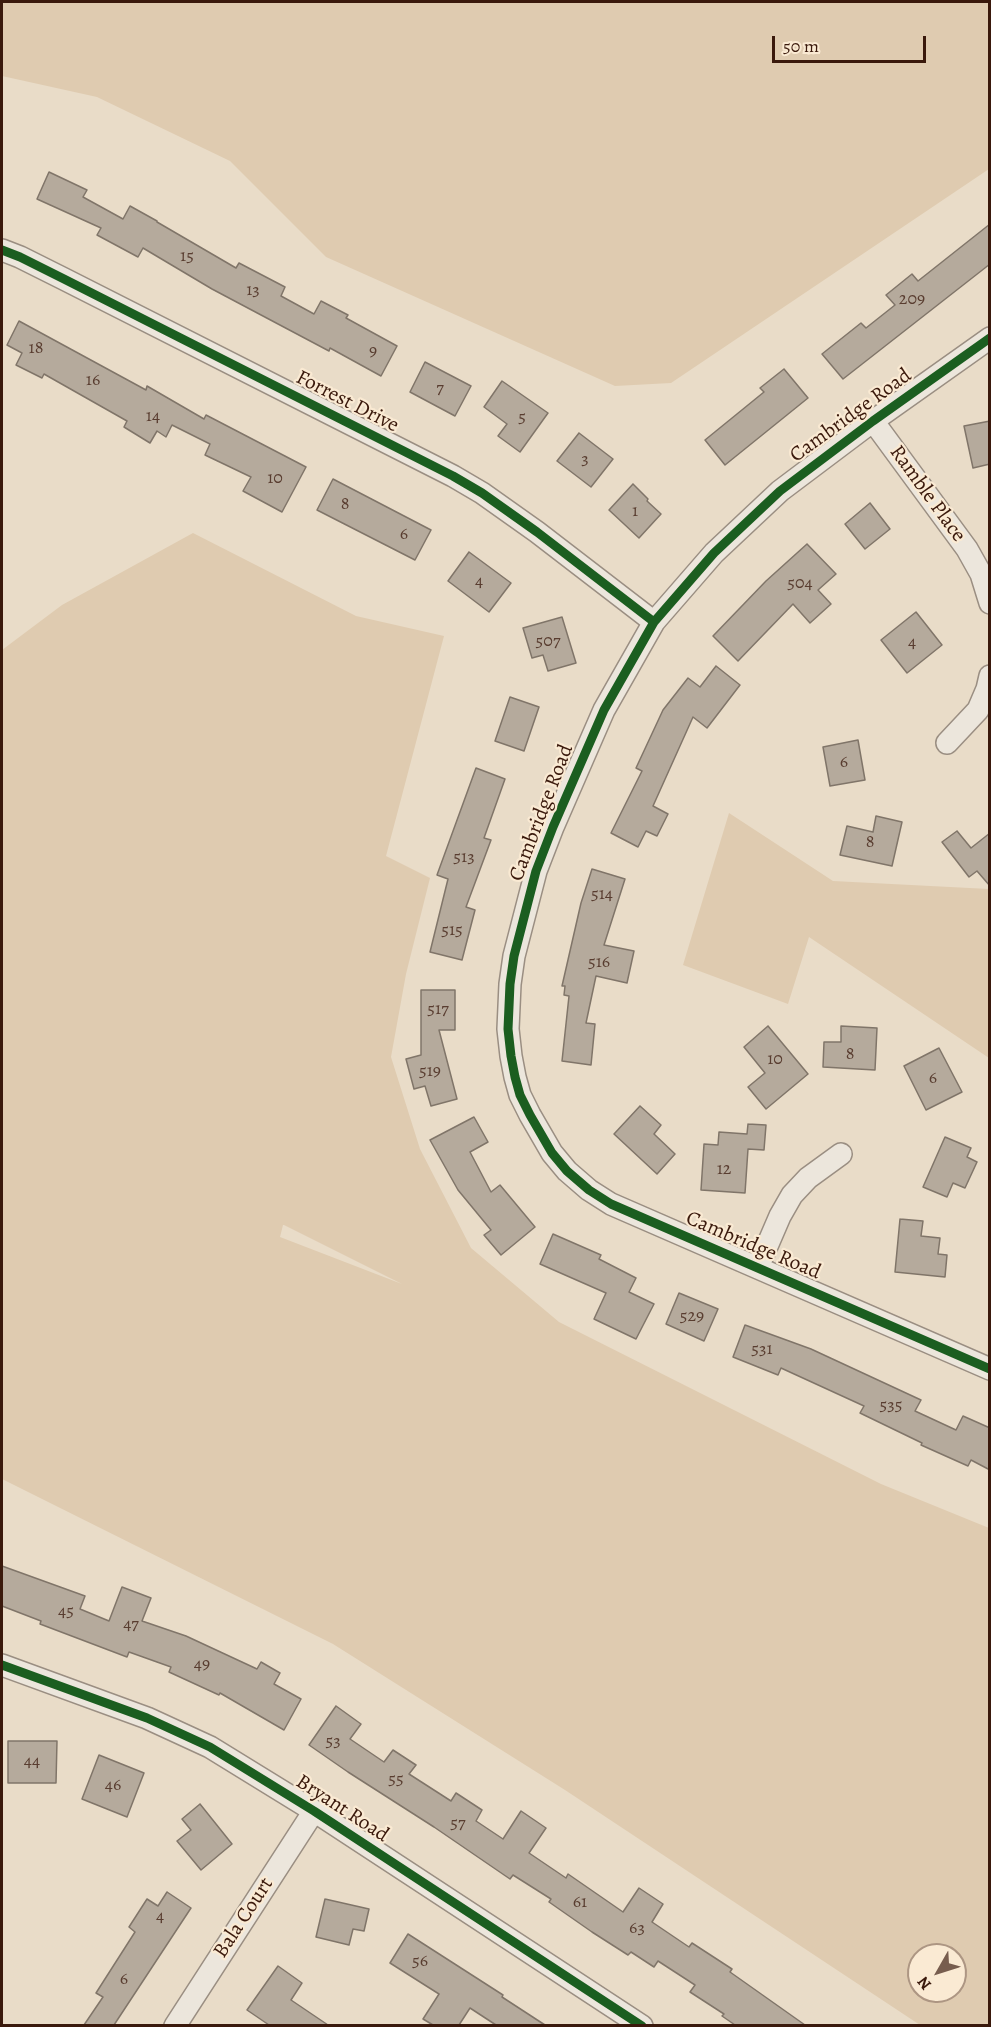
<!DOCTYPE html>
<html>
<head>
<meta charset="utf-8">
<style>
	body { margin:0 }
	#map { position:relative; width:991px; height:2027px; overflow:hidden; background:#e9dcc8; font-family:Alegreya,serif }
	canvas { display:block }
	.frame { position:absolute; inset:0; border:3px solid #3a190c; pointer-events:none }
	.north { position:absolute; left:907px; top:1943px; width:60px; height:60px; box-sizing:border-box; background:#faead3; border:2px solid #ad9683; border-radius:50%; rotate:231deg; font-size:16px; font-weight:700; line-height:24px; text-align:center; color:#3a190c }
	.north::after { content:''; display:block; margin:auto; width:21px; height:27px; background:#775d4e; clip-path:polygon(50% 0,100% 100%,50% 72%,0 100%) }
	.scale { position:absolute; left:772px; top:36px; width:154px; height:27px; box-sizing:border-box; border:3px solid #3a190c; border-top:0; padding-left:8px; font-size:18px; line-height:21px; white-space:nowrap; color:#3a190c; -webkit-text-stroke:4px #faead3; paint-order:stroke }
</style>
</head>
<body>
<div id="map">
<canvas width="991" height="2027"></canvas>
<div class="frame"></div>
<div class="north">N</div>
<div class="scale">50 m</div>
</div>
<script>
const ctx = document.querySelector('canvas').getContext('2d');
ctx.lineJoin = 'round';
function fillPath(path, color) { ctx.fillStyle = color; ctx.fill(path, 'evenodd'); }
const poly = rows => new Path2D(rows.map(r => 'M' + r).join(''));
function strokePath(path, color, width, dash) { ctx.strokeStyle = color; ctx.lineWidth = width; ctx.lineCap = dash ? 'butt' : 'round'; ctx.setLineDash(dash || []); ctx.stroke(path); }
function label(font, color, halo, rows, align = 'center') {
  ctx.font = font + ' Alegreya,serif'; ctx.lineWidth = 4.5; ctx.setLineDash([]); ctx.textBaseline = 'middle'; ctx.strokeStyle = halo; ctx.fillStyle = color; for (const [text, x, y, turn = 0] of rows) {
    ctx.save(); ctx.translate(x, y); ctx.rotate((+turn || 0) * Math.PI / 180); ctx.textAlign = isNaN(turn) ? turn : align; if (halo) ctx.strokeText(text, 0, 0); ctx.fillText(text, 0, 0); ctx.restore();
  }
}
fillPath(poly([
	[2,2,989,2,989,169,671,383,615,386,326,257,230,161,97,97,2,76],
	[193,533,356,616,444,636,386,856,430,878,406,974,391,1057,420,1149,471,1248,559,1322,881,1484,989,1528,989,2025,920,2025,565,1790,333,1644,2,1479,2,650,62,605],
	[283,1225,284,1225,402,1284,280,1237],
	[919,1955,955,1955,955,1991,919,1991],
	[729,813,833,881,989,889,989,1058,809,937,788,1004,683,965]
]), '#dfcbb0');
const building = poly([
	[49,172,87,190,83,197,123,219,130,206,157,221,157,222,236,268,239,263,285,287,281,296,314,314,321,301,348,315,346,318,397,346,381,376,330,348,329,351,212,289,143,248,138,257,97,235,101,228,37,199,49,172],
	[990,224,990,264,843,379,822,354,861,323,866,328,895,305,886,295,912,274,918,281,990,224],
	[19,321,146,390,147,386,204,419,206,415,306,467,282,512,243,491,251,477,205,455,210,444,172,425,166,437,157,431,150,443,124,427,127,421,44,374,42,378,16,365,22,353,7,345,19,321],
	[425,362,471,386,455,416,410,392,425,362],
	[784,369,808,398,725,465,705,440,764,392,760,388,784,369],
	[502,381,548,413,520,452,498,436,507,424,484,407,502,381],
	[990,421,990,464,973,468,964,426,990,421],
	[579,433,613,459,591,487,557,461,579,433],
	[333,479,431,530,415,560,317,510,333,479],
	[633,484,648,499,647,501,661,514,639,538,609,510,633,484],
	[870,503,890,529,865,549,845,524,870,503],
	[807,544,836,574,818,590,831,604,810,623,793,604,738,661,713,636,766,581,807,544],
	[469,552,511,583,489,612,448,581,469,552],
	[916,612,942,645,907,673,881,640,916,612],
	[562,617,576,663,548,671,543,655,532,658,523,628,562,617],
	[716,666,740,685,707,728,693,717,653,806,668,814,657,836,646,831,638,847,611,833,642,771,636,768,663,710,688,678,700,687,716,666],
	[510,697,539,707,524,751,495,741,510,697],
	[858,740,865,780,830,786,823,747,858,740],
	[476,768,505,779,484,838,491,840,466,907,475,910,462,960,430,952,448,879,437,875,476,768],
	[876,816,902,822,892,866,840,855,847,826,873,832,876,816],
	[957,831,971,848,990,833,990,886,977,871,969,877,942,842,957,831],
	[592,869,625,879,604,945,634,951,627,983,596,976,586,1023,595,1024,591,1065,562,1061,569,996,564,995,565,986,562,986,581,903,592,869],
	[421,990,455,990,455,1030,439,1030,457,1099,431,1106,425,1086,414,1089,406,1059,421,1055,421,990],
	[768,1026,808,1074,766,1109,748,1087,765,1073,744,1047,768,1026],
	[841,1026,877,1028,875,1070,823,1067,824,1042,841,1042,841,1026],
	[939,1048,962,1092,926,1110,904,1066,939,1048],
	[640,1106,661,1125,654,1134,675,1154,657,1174,614,1134,640,1106],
	[474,1117,488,1142,470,1152,491,1192,500,1185,535,1227,501,1255,484,1235,491,1230,458,1190,430,1140,474,1117],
	[748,1124,766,1125,764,1150,748,1149,745,1193,701,1190,704,1144,718,1145,719,1132,747,1134,748,1124],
	[945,1137,971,1148,967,1157,977,1162,965,1188,953,1183,947,1197,923,1187,945,1137],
	[900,1219,923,1221,921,1236,940,1238,938,1254,947,1255,945,1277,895,1272,900,1219],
	[553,1234,601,1255,599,1259,636,1278,629,1292,654,1304,636,1339,594,1319,606,1293,540,1264,553,1234],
	[679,1293,718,1309,704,1341,666,1324,679,1293],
	[745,1325,811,1349,921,1400,915,1411,956,1430,963,1416,990,1428,990,1470,971,1460,968,1466,921,1445,922,1443,860,1413,864,1406,781,1368,778,1375,733,1357,745,1325],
	[2,1566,85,1596,80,1609,109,1621,122,1587,151,1598,142,1621,186,1636,257,1669,261,1662,280,1673,274,1684,301,1699,284,1730,220,1693,219,1695,169,1672,171,1667,129,1652,127,1657,40,1624,41,1621,2,1606,2,1566],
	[336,1706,361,1724,350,1739,384,1762,393,1750,416,1765,409,1774,451,1801,456,1793,482,1810,476,1821,503,1839,521,1811,546,1828,529,1853,566,1878,568,1874,623,1912,639,1888,663,1904,652,1922,689,1947,692,1943,732,1969,730,1972,805,2025,735,2025,722,2016,724,2014,690,1992,695,1985,658,1961,654,1967,631,1952,628,1955,592,1932,549,1902,551,1899,513,1875,510,1879,434,1827,348,1772,309,1745,336,1706],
	[8,1741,57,1741,56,1783,8,1783,8,1741],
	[99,1755,144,1773,127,1817,82,1799,99,1755],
	[200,1804,232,1844,201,1870,177,1841,191,1830,182,1819,200,1804],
	[167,1892,191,1908,114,2025,84,2025,103,1997,96,1993,135,1932,129,1927,147,1899,158,1906,167,1892],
	[325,1899,369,1909,364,1931,353,1929,349,1945,316,1937,325,1899],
	[408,1934,503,1995,502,1997,545,2025,496,2025,470,2008,459,2025,433,2025,423,2019,439,1994,390,1963,408,1934],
	[278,1966,302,1983,291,2000,328,2025,269,2025,247,2010,278,1966]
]);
fillPath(building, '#b5aa9c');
strokePath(building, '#807569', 1.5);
const street = poly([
	[2,250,20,257,64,279,453,476,482,493,537,532,654,622],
	[990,338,873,421,780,491,714,553,654,622,604,710,553,827,536,871,514,956,510,984,508,1029,511,1056,515,1077,520,1095,530,1115,552,1153,567,1171,589,1190,611,1204,990,1369],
	[873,421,967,549,981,574,990,603],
	[947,743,978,710,987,689,990,676],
	[758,1267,780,1216,792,1195,808,1178,841,1154],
	[2,1665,147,1718,210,1747,314,1811,642,2026],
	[175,2026,314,1811]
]);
strokePath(street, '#9a8e82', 24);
strokePath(street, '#ece6dc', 21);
strokePath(poly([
	[2,250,20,257,64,279,453,476,482,493,537,532,654,622],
	[990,338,873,421,780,491,714,553,654,622,604,710,553,827,536,871,514,956,510,984,508,1029,511,1056,515,1077,520,1095,530,1115,552,1153,567,1171,589,1190,611,1204,990,1369],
	[2,1665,147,1718,210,1747,314,1811,642,2026]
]), '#1b5e20', 9);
label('18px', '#593d30', null, [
	["15",187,257],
	["13",253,291],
	["209",912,300],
	["18",36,349],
	["9",373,352],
	["16",93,381],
	["7",440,389],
	["14",153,417],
	["5",522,418],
	["3",585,460],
	["10",275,479],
	["8",345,505],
	["1",635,512],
	["6",404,535],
	["4",479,582],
	["504",800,584],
	["507",548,642],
	["4",912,643],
	["6",844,763],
	["8",870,843],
	["513",464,858],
	["514",602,895],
	["515",452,931],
	["516",599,963],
	["517",438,1010],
	["8",850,1055],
	["10",775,1060],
	["519",430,1072],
	["6",933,1079],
	["12",724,1170],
	["529",692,1317],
	["531",762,1350],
	["535",891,1406],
	["45",66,1612],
	["47",131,1625],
	["49",202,1665],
	["53",333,1742],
	["44",32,1762],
	["55",396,1780],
	["46",113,1786],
	["57",458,1824],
	["61",580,1903],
	["4",160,1917],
	["63",637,1929],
	["56",420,1962],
	["6",124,1980]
]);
label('21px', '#3a190c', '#faead3', [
	["Forrest Drive",347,402,27],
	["Cambridge Road",851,416,-36],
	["Ramble Place",927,494,54],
	["Cambridge Road",542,813,-69],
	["Cambridge Road",753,1246,23],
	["Bryant Road",342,1809,33],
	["Bala Court",244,1918,-57]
]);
</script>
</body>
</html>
